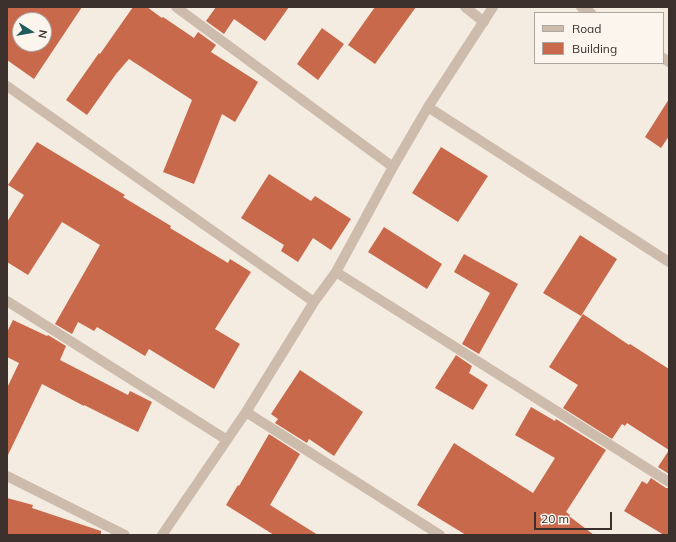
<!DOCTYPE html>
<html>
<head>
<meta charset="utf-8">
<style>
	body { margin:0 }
	#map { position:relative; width:676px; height:542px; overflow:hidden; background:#f4ebe1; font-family:Mulish,sans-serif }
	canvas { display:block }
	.frame { position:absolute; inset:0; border:8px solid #3b302b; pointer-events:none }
	.legend { position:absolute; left:534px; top:12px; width:130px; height:52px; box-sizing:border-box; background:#fbf5ee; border:1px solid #aea6a0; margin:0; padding:5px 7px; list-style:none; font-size:12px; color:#3b302b }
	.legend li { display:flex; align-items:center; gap:8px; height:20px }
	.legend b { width:20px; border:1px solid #aea6a0 }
	.north { position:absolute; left:12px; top:12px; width:40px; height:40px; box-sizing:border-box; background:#fbf5ee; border:1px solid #aea6a0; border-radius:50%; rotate:101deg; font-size:11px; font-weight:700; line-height:16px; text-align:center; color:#3b302b }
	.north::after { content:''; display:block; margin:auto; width:14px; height:18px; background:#1f5a5e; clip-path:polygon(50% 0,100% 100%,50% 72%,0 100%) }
	.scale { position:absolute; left:534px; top:512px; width:78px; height:18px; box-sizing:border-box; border:2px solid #3b302b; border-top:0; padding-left:5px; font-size:12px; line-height:14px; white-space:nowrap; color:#3b302b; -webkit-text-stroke:3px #fbf5ee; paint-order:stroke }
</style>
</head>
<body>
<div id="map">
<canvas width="676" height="542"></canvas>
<div class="frame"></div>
<ul class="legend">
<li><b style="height:5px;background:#cdbbac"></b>Road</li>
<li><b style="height:11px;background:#c8694b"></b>Building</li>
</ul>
<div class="north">N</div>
<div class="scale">20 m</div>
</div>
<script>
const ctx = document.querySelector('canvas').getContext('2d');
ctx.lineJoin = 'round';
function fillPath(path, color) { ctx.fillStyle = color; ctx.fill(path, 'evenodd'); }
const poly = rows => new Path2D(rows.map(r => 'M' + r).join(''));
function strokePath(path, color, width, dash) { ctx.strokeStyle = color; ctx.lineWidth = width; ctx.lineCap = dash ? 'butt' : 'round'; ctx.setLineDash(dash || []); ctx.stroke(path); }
fillPath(poly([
	[7,7,82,7,34,79,7,60],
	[20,20,44,20,44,44,20,44],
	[133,7,147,7,162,18,163,17,194,38,198,32,216,45,211,52,258,82,235,122,222,114,194,184,163,172,192,100,129,59,116,74,87,115,66,100,99,53,100,54],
	[216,7,289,7,265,41,234,19,224,34,206,21],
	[375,7,416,7,375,64,348,45],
	[322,28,344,44,318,80,297,64],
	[669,99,669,136,661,148,645,137],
	[37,142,125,195,123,197,171,226,170,228,228,263,230,259,251,272,215,329,240,344,214,389,149,349,145,356,97,327,94,331,78,322,72,334,55,324,100,245,62,222,28,275,7,262,7,222,24,195,8,185],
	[441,147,488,176,458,222,412,193],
	[269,174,311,201,315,196,351,219,331,250,313,238,298,262,281,251,284,245,241,218],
	[384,227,442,264,427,289,368,252],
	[580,235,617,259,581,316,543,293],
	[464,254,518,284,479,354,462,344,490,293,454,272],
	[583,314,629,345,630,344,669,369,669,450,627,423,625,426,622,424,612,439,563,408,578,385,549,367],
	[13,320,47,336,48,335,66,346,60,360,128,395,130,391,152,402,138,432,84,405,84,406,42,384,7,457,7,388,19,363,7,357,7,332],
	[456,355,472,366,469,373,488,385,473,410,435,388],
	[300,370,363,412,334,456,309,439,307,443,275,423,278,419,271,414],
	[531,407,555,421,556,419,606,450,566,512,570,515,569,516,594,535,466,535,417,505,454,443,533,493,555,458,515,435],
	[269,434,300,454,270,505,318,535,274,535,226,505,238,485,239,486],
	[669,450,669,474,658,467],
	[651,478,666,488,669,488,669,535,664,535,624,511,642,481,647,484],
	[7,498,33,505,32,508,101,531,101,535,7,535]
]), '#c8694b');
strokePath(poly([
	[176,7,393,167],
	[465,7,484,22],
	[581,7,591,13],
	[663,58,669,62],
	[7,86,314,302],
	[428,107,669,262],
	[336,272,669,482],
	[7,301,227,440],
	[246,412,440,535],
	[7,476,125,535],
	[162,535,246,412,314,302,336,272,393,167,428,107,493,7]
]), '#cdbbac', 10);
</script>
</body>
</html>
